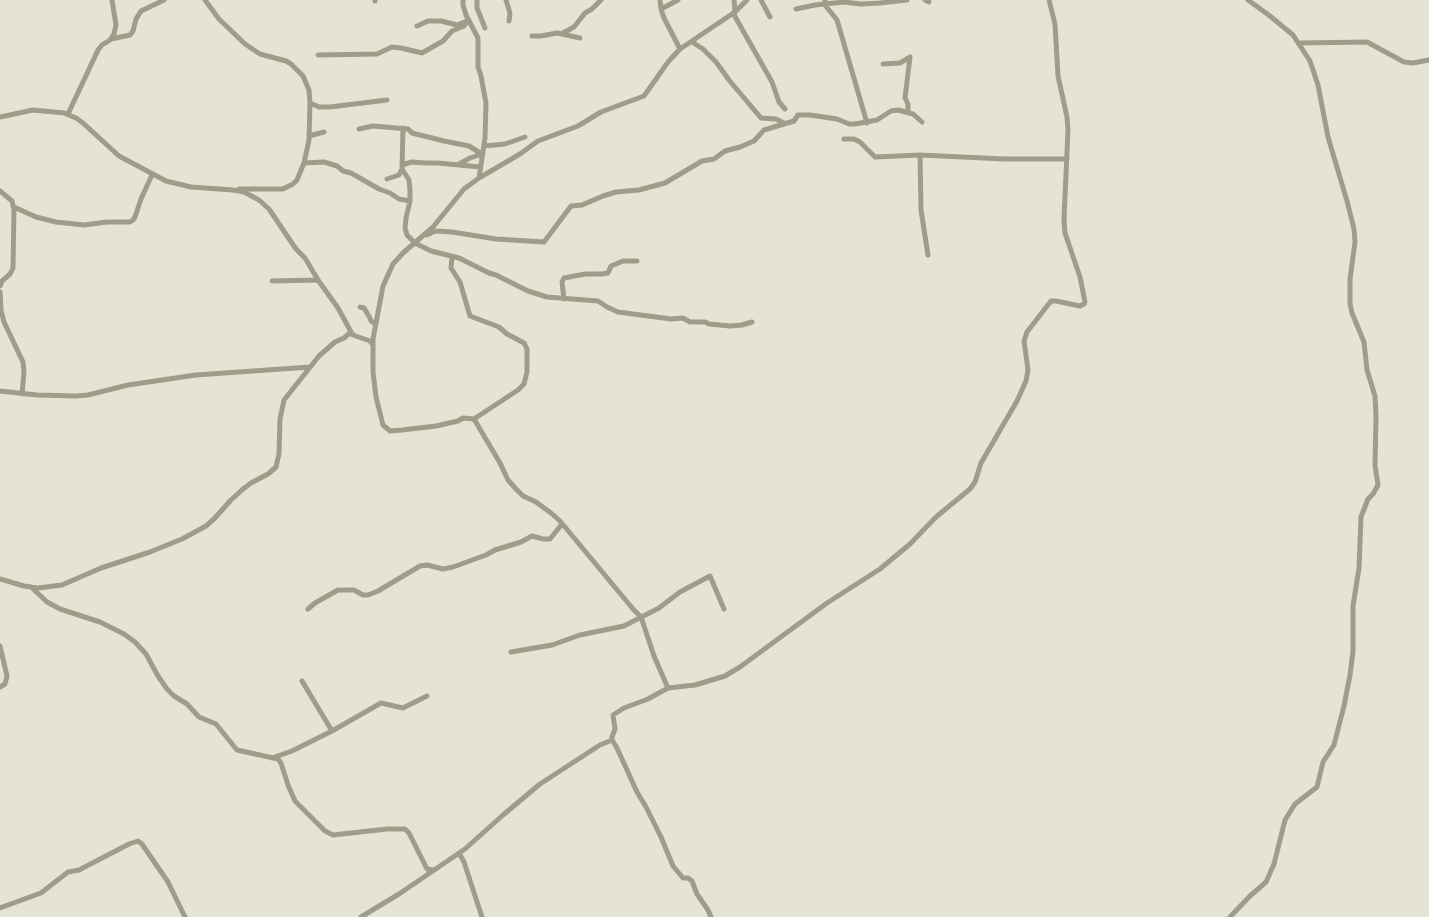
<!DOCTYPE html>
<html>
<head>
<meta charset="utf-8">
<style>
	body { margin:0 }
	canvas { display:block; background:#e5e4d4 }
</style>
</head>
<body>
<canvas width="1429" height="917"></canvas>
<script>
const ctx = document.querySelector('canvas').getContext('2d');
ctx.lineJoin = 'round';
const poly = rows => new Path2D(rows.map(r => 'M' + r).join(''));
function strokePath(path, color, width, dash) { ctx.strokeStyle = color; ctx.lineWidth = width; ctx.lineCap = dash ? 'butt' : 'round'; ctx.setLineDash(dash || []); ctx.stroke(path); }
strokePath(poly([
	[205,0,219,19,245,44,260,54,286,61,291,64,303,76,309,90,310,103,309,140,304,163,297,180,293,184,283,189,239,189],
	[375,0,375,1],
	[463,0,463,5,466,15,478,38,478,67,481,76,486,103,485,138,479,178],
	[477,0,477,8,485,28],
	[506,0,510,13,509,21],
	[660,0,661,9,664,18,680,49],
	[734,0,735,12],
	[761,0,770,17],
	[825,0,825,5,837,20,867,123],
	[925,0,929,2],
	[661,9,678,0],
	[796,9,815,5,844,2,861,4,880,3,907,0],
	[733,13,772,82,779,102,785,109],
	[417,26,428,21,441,21,457,25,467,21],
	[563,33,574,27,585,13,592,9,601,0],
	[532,36,541,36,557,33,580,38],
	[111,39,130,35,133,31,136,19,141,11,164,0],
	[692,42,703,49,716,62,729,80,761,118,776,119,784,123],
	[1300,43,1367,42,1404,62,1413,63,1429,60],
	[318,55,377,54,392,47,401,48,422,53,443,41,452,31,464,26,468,20],
	[883,64,900,63,910,57],
	[310,103,319,107,330,107,387,100],
	[908,112,908,104,905,98,910,57],
	[68,114,98,50,102,45,110,40,114,34,116,25,112,0],
	[0,117,33,110,64,113,76,118,83,123,119,156,166,181,191,187,233,190,244,192,259,200,269,209,296,249,305,258,318,280,338,308,351,332],
	[403,128,402,169,409,180,410,190,410,201,406,218,405,228,407,235,415,243,431,251,459,258,489,273,496,275,528,291,547,297,598,301,607,307,618,312,671,319,683,318,690,322,705,322,709,324,730,326,742,325,752,322],
	[359,129,373,126,408,129,412,133,444,141,469,146,482,154],
	[309,136,324,132],
	[844,139,854,139,860,142,875,157,920,155],
	[484,146,505,144,525,137],
	[304,163,324,162,337,166,343,171,351,173,379,189,390,193,399,199,410,201],
	[459,164,470,158,482,154],
	[402,165,412,162,425,163,438,163,480,167],
	[387,179,399,175,402,169],
	[0,191,12,201,14,210,13,268,10,274,2,281,0,286],
	[14,207,36,217,56,222,84,225,107,222,130,222,133,220,135,217,141,199,152,175],
	[427,235,435,231,452,232,496,239,544,242,571,206,582,205,603,196,616,192,639,190,665,183,702,161,714,159,725,151,740,147,754,141,764,130,794,121,798,115,810,115,837,119,849,124,855,124,877,120,891,111,898,110,913,114,922,122],
	[928,255,921,210,920,155,1004,159,1067,159],
	[452,257,451,268,460,282,470,316,499,327,507,334,524,343,527,349,527,372,524,384,518,390,474,419],
	[272,281,318,280],
	[0,292,1,310,4,322,23,362,24,372,22,394],
	[564,299,562,282,564,278,585,274,602,274,608,273,611,266,616,264,623,261,637,261],
	[360,307,364,308,370,318,371,321,375,324],
	[0,391,37,395,76,396,88,395,128,385,196,375,310,367],
	[0,579,24,586,38,588,62,585,101,568,150,552,182,539,206,526,214,519,230,501,243,489,251,483,268,474,276,467,279,454,280,419,284,400,319,356,335,342,344,338,351,332,353,335,370,341,373,345],
	[31,587,47,602,60,609,100,622,124,634,135,642,146,654,158,676,167,689,174,696,187,704,199,717,216,724,237,750,278,759,281,763,288,785,295,801,325,831,333,835,387,829,405,829,409,833,427,869,434,870],
	[308,609,315,603,338,590,354,590,363,595,368,595,378,591,420,566,427,565,443,569,453,567,486,555,495,550,521,542,532,536,543,539,550,539,562,524],
	[0,646,7,676,5,684,0,687],
	[511,652,552,645,580,635,624,626,659,608,680,592,710,576,724,609],
	[302,681,332,731],
	[668,688,654,656,641,617,633,609,560,521,551,513,536,502,523,496,516,489,508,480,500,463,474,419,463,418,458,421,436,426,402,430,390,431,383,425,376,397,373,372,373,339,383,286,393,264,403,253,433,227,464,189,479,178,520,154,538,141,578,126,601,112,644,96,668,62,680,49,735,12,747,0],
	[612,740,617,748,637,792,646,807,661,837,673,866,683,878,688,878,692,881,697,894,708,910,711,917],
	[272,758,292,751,332,731,381,703,403,708,427,696],
	[459,853,464,862,482,917],
	[0,908,41,893,68,872,79,870,129,844,138,841,142,844,168,882,185,917],
	[361,917,399,894,465,849,503,815,540,784,600,745,612,740,612,737,615,729,613,715,624,708,648,699,668,688,695,685,725,676,740,667,827,603,880,569,910,544,936,517,970,489,975,482,981,463,1017,401,1026,381,1028,370,1024,341,1027,332,1051,301,1056,301,1080,306,1084,304,1085,302,1080,277,1065,233,1064,219,1068,130,1067,117,1058,76,1055,24,1049,0],
	[1230,917,1250,896,1266,882,1274,864,1285,820,1295,804,1317,787,1323,762,1334,745,1344,706,1350,675,1353,651,1353,606,1359,568,1361,517,1368,499,1373,494,1378,485,1375,465,1376,417,1375,396,1367,370,1364,342,1352,313,1350,304,1350,279,1355,242,1354,229,1347,201,1328,137,1318,85,1310,61,1293,35,1270,16,1248,0]
]), '#9e9d8a', 5);
</script>
</body>
</html>
